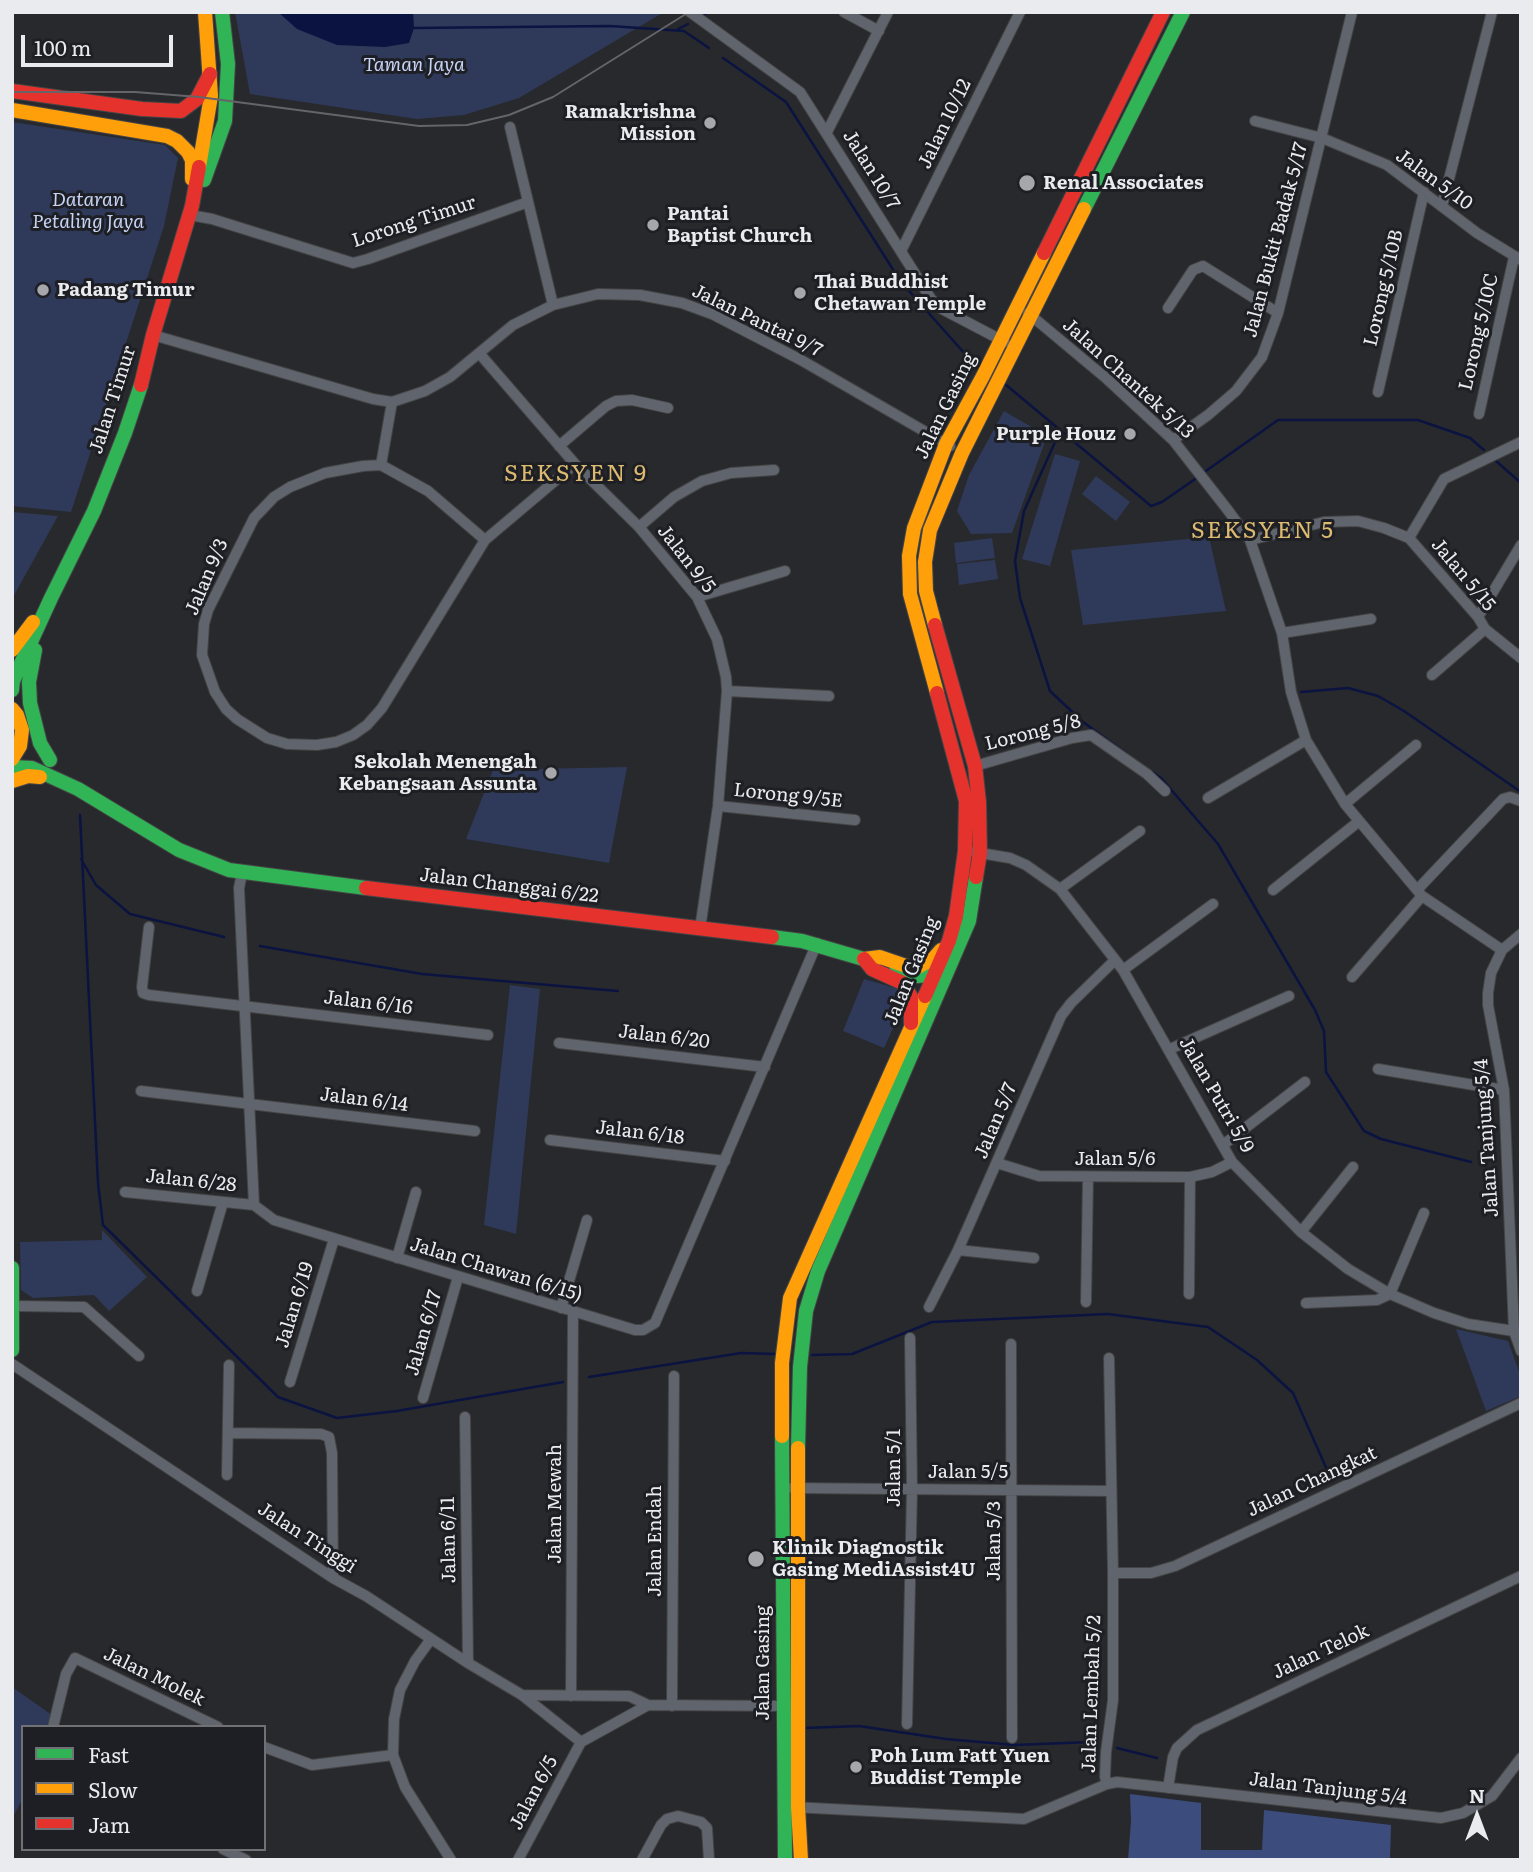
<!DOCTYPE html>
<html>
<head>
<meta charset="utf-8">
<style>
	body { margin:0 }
	#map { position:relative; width:1533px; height:1872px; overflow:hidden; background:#28292c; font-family:Literata,serif }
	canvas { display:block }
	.frame { position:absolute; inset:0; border:14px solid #eaebef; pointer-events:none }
	.legend { position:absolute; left:21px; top:1725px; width:245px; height:126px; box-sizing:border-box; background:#1d1f24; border:2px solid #6f7175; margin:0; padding:9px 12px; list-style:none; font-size:21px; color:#eaebef }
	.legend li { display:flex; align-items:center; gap:14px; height:35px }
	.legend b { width:35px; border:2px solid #6f7175 }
	.north { position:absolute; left:1442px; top:1781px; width:70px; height:70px; -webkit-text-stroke:5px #1d1f24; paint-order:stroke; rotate:0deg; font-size:19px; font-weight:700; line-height:28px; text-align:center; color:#eaebef }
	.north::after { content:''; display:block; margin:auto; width:24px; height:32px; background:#eaebef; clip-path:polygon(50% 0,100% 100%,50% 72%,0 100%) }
	.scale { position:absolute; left:21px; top:35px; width:152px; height:32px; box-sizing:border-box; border:4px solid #eaebef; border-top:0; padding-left:9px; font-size:21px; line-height:24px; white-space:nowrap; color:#eaebef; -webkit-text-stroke:5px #1d1f24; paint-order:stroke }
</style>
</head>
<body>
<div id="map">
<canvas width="1533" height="1872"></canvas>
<div class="frame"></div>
<ul class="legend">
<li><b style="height:9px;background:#30b455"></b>Fast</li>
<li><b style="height:9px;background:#ff9f0a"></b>Slow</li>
<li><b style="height:9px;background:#e5322d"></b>Jam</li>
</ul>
<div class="north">N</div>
<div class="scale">100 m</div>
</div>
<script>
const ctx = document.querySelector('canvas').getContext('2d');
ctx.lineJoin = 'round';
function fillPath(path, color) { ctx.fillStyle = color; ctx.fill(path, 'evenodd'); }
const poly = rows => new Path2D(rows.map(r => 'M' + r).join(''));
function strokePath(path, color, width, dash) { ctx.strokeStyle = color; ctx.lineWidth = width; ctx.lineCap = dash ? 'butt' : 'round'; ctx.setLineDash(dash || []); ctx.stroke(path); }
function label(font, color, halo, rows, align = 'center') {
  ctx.font = font + ' Literata,serif'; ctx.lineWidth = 6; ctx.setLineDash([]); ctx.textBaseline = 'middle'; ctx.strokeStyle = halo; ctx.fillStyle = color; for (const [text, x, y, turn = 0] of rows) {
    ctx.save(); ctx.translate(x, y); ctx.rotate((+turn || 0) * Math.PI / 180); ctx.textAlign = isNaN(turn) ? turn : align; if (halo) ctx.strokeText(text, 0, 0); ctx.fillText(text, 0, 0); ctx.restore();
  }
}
fillPath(poly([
	[235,12,664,12,519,98,464,115,417,119,250,94],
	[12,122,165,145,178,158,164,226,71,512,12,506],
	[1004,411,1047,436,1012,533,971,534,957,511,969,475],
	[1055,454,1080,461,1050,566,1022,559],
	[1096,476,1130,502,1116,521,1082,494],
	[12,512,58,516,12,599],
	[1209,537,1226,611,1083,625,1071,550],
	[992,538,995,558,956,563,954,543],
	[995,560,998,579,959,585,957,564],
	[627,767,609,863,466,839,493,770],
	[864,979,899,989,906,1000,884,1048,843,1031],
	[510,985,540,989,516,1234,484,1225],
	[102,1230,147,1277,109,1311,94,1295,33,1298,21,1290,20,1242,102,1240],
	[1456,1329,1508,1341,1521,1377,1521,1396,1486,1411],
	[12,1687,52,1715,49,1727,23,1727,23,1798,12,1819]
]), '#2f3a5a');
fillPath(poly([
	[1130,1794,1201,1803,1201,1850,1262,1850,1264,1810,1391,1825,1390,1860,1128,1860,1131,1821]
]), '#3c4c7c');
fillPath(poly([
	[278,12,413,12,414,28,409,43,385,47,337,45,297,29]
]), '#0b1341');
strokePath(poly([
	[705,14,708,12],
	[414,28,610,26,684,31,709,48],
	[678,29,688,24],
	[723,58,786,102,901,282,966,355],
	[1005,384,1151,506,1162,502,1198,477],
	[1060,431,1024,511,1015,561,1020,598,1050,691,1083,722,1127,754],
	[1496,461,1521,483],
	[1203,473,1278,420,1418,420,1470,438,1484,450],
	[1301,692,1348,688,1378,696,1404,711,1521,792],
	[1152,772,1161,778,1218,844,1315,1010,1324,1031,1326,1072,1364,1131,1381,1139,1471,1162],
	[80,815,98,1183,103,1225,278,1397,337,1418,397,1411,563,1382],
	[81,859,96,885,130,914,224,937],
	[260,946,422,974,618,991],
	[812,1355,852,1354,932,1322,1108,1314,1208,1327,1257,1360,1293,1393,1328,1472],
	[589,1377,741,1353,776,1354],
	[805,1728,859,1726,946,1739,1015,1745,1091,1742],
	[1117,1748,1157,1758]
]), '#0b1341', 2.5);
const street = poly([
	[690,12,800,92,931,299,942,309,1005,342],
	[844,12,879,31],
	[1255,121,1322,138,1387,165,1477,233,1521,260],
	[510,127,553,305],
	[827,132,888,12],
	[1442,206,1492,12],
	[190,215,212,219,353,263,368,259,528,202],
	[901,251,1020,12],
	[1168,308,1193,270,1203,266,1278,313],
	[1028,313,1107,379,1173,440,1227,509,1250,540,1282,633,1291,692,1306,740,1345,804,1422,896,1502,950],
	[153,335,373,399,392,402,425,391,450,377,513,325,553,305,598,294,640,295,682,303,712,314,801,360,950,446],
	[479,353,575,464,639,527,697,597,717,639,726,677,727,691,718,806,700,929],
	[1378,392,1424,192],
	[392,402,381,465,363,466,325,473,290,487,274,497,254,518,208,610,204,624,202,655,215,692,226,709,237,719,267,738,287,744,317,745,336,742,353,735,367,725,382,708,485,540,575,464],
	[1479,414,1514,257],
	[1173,440,1208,415,1236,391,1262,357,1278,313,1352,12],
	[559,446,606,406,616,401,632,400,668,408],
	[381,465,428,491,485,540],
	[639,527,674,497,702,481,731,473,774,470],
	[1409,538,1444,479,1521,442],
	[1250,540,1324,522,1358,521,1384,528,1409,538,1478,617,1485,629,1521,658],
	[697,597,785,571],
	[1478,617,1521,545],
	[1282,633,1371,619],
	[1432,675,1485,629],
	[727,691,829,696],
	[975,766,1072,738,1091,735,1147,774,1165,791],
	[1208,798,1306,740],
	[1345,804,1416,745],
	[718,806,855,820],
	[974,852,1010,858,1026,865,1060,889,1123,970,1232,1162,1301,1232,1348,1269,1390,1294,1434,1313,1468,1324,1514,1331],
	[242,873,239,888,254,1205,274,1220,635,1330,643,1330,655,1323,817,943],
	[1060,889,1140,831],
	[1273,890,1358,822],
	[1417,890,1503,799,1510,797,1521,801],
	[149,927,142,987,143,993,149,995,488,1035],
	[1521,934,1502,950,1491,973,1488,993,1488,1005,1504,1090,1514,1331,1521,1351],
	[1123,970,1213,904],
	[1352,977,1422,896],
	[559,1043,765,1067],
	[1170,1049,1289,996],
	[1378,1069,1504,1090],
	[141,1091,475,1131],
	[550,1140,725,1161],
	[1223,1145,1305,1082],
	[997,1163,1039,1176,1190,1177,1212,1172,1232,1162],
	[125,1192,254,1205],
	[1301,1232,1353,1167],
	[958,1250,1034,1258],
	[397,1258,416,1192],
	[197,1291,223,1202],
	[1189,1294,1190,1177],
	[1086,1302,1088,1177],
	[1306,1303,1377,1300,1390,1294,1424,1213],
	[14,1306,84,1307,139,1356],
	[929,1307,958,1250,1061,1016,1071,1003,1114,961],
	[561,1308,587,1220],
	[1011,1344,1012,1738],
	[12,1364,333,1578,366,1596,468,1663,522,1695,581,1742],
	[290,1382,334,1239],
	[423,1398,458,1277],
	[465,1417,468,1663],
	[228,1433,321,1434,329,1437,332,1453,333,1578],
	[227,1475,229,1365],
	[792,1488,1111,1491],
	[1113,1573,1151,1573,1175,1566,1521,1403],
	[431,1639,415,1661,400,1690,394,1719,393,1755,405,1787,451,1860],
	[522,1695,629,1696,648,1705],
	[571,1696,573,1312],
	[672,1706,674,1376],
	[907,1724,912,1489,910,1338],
	[53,1727,66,1674,75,1658,218,1727],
	[581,1742,648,1705,788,1706],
	[264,1747,312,1765,393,1755],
	[1107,1784,1105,1777,1106,1752,1113,1700,1113,1573,1109,1358],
	[1168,1788,1173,1757,1177,1748,1197,1730,1521,1576],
	[793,1807,1024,1819,1107,1784,1117,1782,1441,1818,1463,1813,1492,1796,1521,1758],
	[223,1849,246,1860],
	[518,1860,581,1742],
	[642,1860,661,1825,667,1819,678,1816,701,1822,707,1828,709,1860]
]);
const fast = poly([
	[204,180,225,121,228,64,222,12],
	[1084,209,1183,12],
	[35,650,29,682,30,703,40,743,50,760],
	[12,690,13,681,51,598,94,511,125,433,141,385],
	[12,767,32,768,78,789,179,850,229,870,366,888],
	[772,937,802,941,874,962],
	[896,971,917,976,941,974],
	[12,1268,12,1350],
	[782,1436,785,1860],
	[798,1448,800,1367,806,1311,818,1271,969,921,976,877]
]);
const slow = poly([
	[12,110,167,136,177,141,188,152,192,160,192,179],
	[199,167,211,96,205,12],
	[935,625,926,591,925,562,930,530,962,453,1084,209],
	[12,650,33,622],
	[937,693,910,594,909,556,914,528,946,444,983,376,1044,253],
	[12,709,17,715,22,730,20,746,12,759],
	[12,781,28,776,40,777],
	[864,959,880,957,909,967,918,967,934,958,941,950],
	[782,1436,782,1363,790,1298,925,996],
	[798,1448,798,1807,801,1860]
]);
const jam = poly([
	[12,91,142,109,181,111,197,99,210,74],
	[1044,253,1163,12],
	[141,385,153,335,192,206,199,167],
	[935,625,975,766,979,802,980,853,976,877],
	[366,888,772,937],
	[864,959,872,969,903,983,911,997,911,1023],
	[925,996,949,941,956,916,965,851,966,801,937,693]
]);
strokePath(street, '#444446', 12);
strokePath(fast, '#444446', 16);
strokePath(slow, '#444446', 16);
strokePath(jam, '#444446', 16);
strokePath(street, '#60646c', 10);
strokePath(fast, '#30b455', 14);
strokePath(slow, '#ff9f0a', 14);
strokePath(jam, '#e5322d', 14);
strokePath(poly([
	[12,92,135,92,199,97,419,126,467,125,509,115,553,97,689,12]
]), '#646469', 2);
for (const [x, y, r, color] of [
	[710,123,7,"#a6a7ab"],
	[1027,183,9,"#a6a7ab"],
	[653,225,7,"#a6a7ab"],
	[43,290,7,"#a6a7ab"],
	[800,293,7,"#a6a7ab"],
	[1130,434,7,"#a6a7ab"],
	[551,773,7,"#a6a7ab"],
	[756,1559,9,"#a6a7ab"],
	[856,1767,7,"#a6a7ab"]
]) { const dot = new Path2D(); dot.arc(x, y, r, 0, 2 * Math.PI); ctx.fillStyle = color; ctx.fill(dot); strokePath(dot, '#1d1f24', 2.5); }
label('italic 19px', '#c6d3f5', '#1d1f24', [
	["Taman Jaya",414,65],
	["Dataran",88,200],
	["Petaling Jaya",88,222]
]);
label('bold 19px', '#eaebef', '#1d1f24', [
	["Ramakrishna",696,112,"right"],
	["Mission",696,134,"right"],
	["Renal Associates",1043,183],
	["Pantai",667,214],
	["Baptist Church",667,236],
	["Thai Buddhist",814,282],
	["Chetawan Temple",814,304],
	["Padang Timur",57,290],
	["Purple Houz",1116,434,"right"],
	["Sekolah Menengah",537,762,"right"],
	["Kebangsaan Assunta",537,784,"right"],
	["Klinik Diagnostik",772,1548],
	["Gasing MediAssist4U",772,1570],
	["Poh Lum Fatt Yuen",870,1756],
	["Buddist Temple",870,1778]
], 'left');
label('19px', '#eaebef', '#1d1f24', [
	["Jalan 10/12",945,124,-64],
	["Jalan 10/7",871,170,58],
	["Jalan 5/10",1434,180,36],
	["Lorong Timur",414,222,-18],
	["Jalan Bukit Badak 5/17",1276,240,-75],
	["Lorong 5/10B",1384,288,-77],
	["Jalan Pantai 9/7",757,321,26],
	["Lorong 5/10C",1479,332,-77],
	["Jalan Chantek 5/13",1128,379,42],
	["Jalan Timur",113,400,-72],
	["Jalan Gasing",946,406,-64],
	["Jalan 9/5",686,559,52],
	["Jalan 5/15",1463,575,50],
	["Jalan 9/3",207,577,-67],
	["Lorong 5/8",1033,733,-14],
	["Lorong 9/5E",788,796,6],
	["Jalan Changgai 6/22",509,886,7],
	["Jalan Gasing",912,971,-68],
	["Jalan 6/16",368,1003,7],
	["Jalan 6/20",664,1037,7],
	["Jalan Putri 5/9",1216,1095,60],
	["Jalan 6/14",364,1100,7],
	["Jalan 5/7",996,1121,-67],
	["Jalan 6/18",640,1133,7],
	["Jalan Tanjung 5/4",1487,1138,-94],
	["Jalan 5/6",1115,1159],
	["Jalan 6/28",191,1181,6],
	["Jalan Chawan (6/15)",496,1270,17],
	["Jalan 6/19",295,1305,-73],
	["Jalan 6/17",424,1333,-74],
	["Jalan 5/1",894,1468,-90],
	["Jalan 5/5",968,1472],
	["Jalan Changkat",1312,1482,-25],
	["Jalan Mewah",555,1504,-90],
	["Jalan Tinggi",307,1538,33],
	["Jalan 6/11",449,1540,-91],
	["Jalan Endah",655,1541,-90],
	["Jalan 5/3",994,1541,-90],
	["Jalan Telok",1321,1652,-25],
	["Jalan Gasing",763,1663,-90],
	["Jalan Molek",154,1677,26],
	["Jalan Lembah 5/2",1092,1694,-88],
	["Jalan Tanjung 5/4",1328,1789,7],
	["Jalan 6/5",534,1793,-62]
]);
ctx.letterSpacing = '2px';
label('23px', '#dcba70', '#1d1f24', [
	["SEKSYEN 9",576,474],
	["SEKSYEN 5",1263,531]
]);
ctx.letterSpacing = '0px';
</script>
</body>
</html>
